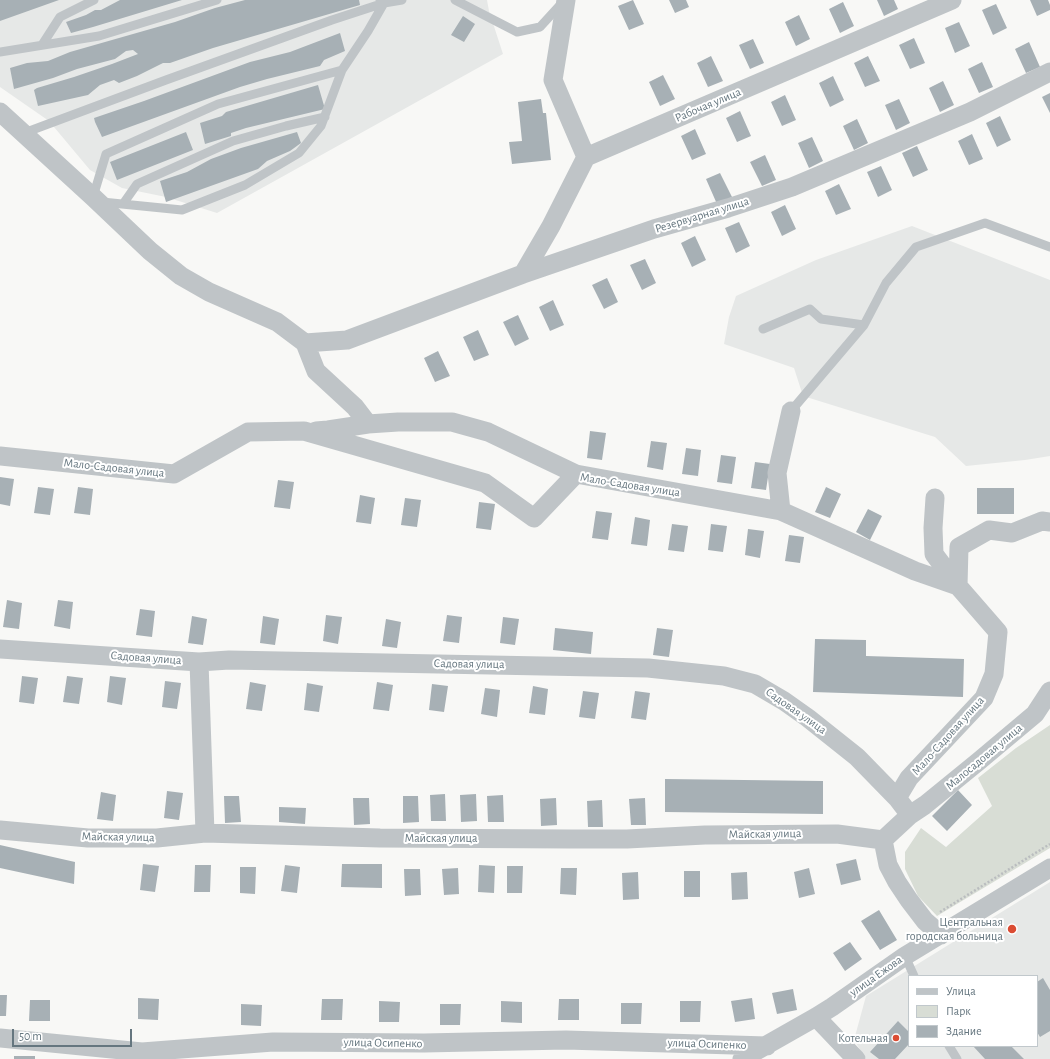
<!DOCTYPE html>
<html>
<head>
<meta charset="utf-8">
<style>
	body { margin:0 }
	#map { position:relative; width:1050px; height:1059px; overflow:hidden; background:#f8f8f6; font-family:"Alegreya Sans",sans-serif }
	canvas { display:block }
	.legend { position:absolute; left:908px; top:975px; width:130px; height:72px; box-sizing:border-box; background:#fff; border:1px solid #c1c8cc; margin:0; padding:5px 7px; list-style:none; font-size:12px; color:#65767f }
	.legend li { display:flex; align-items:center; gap:8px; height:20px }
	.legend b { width:20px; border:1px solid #c1c8cc }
	.scale { position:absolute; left:12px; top:1029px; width:120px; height:18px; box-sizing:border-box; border:2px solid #65767f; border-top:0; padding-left:5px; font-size:12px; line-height:14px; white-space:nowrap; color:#65767f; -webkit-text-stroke:3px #fff; paint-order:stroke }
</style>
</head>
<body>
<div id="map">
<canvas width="1050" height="1059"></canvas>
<ul class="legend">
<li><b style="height:5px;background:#bfc4c7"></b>Улица</li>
<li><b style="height:11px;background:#d8ddd5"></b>Парк</li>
<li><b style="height:11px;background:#a7b0b5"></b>Здание</li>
</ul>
<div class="scale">50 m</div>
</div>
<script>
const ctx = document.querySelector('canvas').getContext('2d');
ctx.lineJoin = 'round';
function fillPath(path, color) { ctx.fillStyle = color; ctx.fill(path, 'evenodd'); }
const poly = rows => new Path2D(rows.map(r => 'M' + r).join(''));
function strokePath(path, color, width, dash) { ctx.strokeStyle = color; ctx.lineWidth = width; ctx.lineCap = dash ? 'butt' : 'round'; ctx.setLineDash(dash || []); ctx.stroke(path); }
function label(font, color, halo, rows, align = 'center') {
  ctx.font = font + ' "Alegreya Sans",sans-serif'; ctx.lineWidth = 4; ctx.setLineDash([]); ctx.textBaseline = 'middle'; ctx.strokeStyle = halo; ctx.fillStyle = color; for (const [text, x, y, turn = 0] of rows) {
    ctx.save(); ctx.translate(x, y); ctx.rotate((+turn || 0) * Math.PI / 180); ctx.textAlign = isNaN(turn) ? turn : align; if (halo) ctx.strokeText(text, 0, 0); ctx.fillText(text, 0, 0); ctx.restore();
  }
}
fillPath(poly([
	[0,0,487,0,489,11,503,54,217,213,166,197,122,188,90,170,49,121,0,87],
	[912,226,1050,280,1050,456,1025,460,966,466,935,437,803,396,794,368,724,344,729,317,736,296,816,260],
	[1050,882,1050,1059,866,1059,854,1040,866,996],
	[909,976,1037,976,1037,1046,909,1046]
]), '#e6e8e7');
fillPath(poly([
	[1050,725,1050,848,937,916,918,896,905,869,905,852,921,828,946,847,992,806,978,778,1016,748]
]), '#d8ddd5');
fillPath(poly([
	[0,0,59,0,0,21],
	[120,0,182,0,93,27,71,33,66,22,86,15,95,10,101,10],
	[245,0,359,0,360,5,213,48,170,63,163,63,137,76,119,83,114,80,100,85,88,95,38,106,34,90,37,88,74,77,112,64,138,54,133,50,126,51,115,59,77,69,53,78,14,89,10,68,27,63,48,61,70,52,175,22,215,8],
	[633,0,644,24,629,30,618,6],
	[669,0,686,0,689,7,675,13],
	[877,0,894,0,898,9,884,16],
	[1030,0,1048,0,1050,5,1050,10,1037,16],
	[843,2,854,26,840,33,829,9],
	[996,4,1007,28,993,35,982,10],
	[799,15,810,39,796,46,785,22],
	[463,16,475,24,464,42,451,35],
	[959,22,970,46,955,53,945,28],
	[340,33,345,51,324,60,320,66,267,79,240,87,102,137,95,122,94,118,144,101,250,62,290,52],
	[914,38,925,63,910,69,899,45],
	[753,39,764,63,750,69,739,45],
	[1029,42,1040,67,1026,73,1015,49],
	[711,56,723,81,708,87,697,63],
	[868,56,880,81,865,87,854,63],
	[982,62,993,87,979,93,968,69],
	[663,75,675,99,660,106,649,82],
	[833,76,844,100,830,107,819,83],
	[943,81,954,105,940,112,929,88],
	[318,85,325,109,246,128,231,133,231,136,205,144,200,123,222,116,226,112],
	[1050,93,1050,113,1042,97],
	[785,95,796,120,782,126,771,102],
	[541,99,543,113,546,113,551,160,512,164,509,142,522,141,518,102],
	[899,99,910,123,896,130,885,105],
	[740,111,751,136,737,142,726,118],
	[1000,116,1011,140,997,147,986,123],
	[857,119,868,143,854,150,843,126],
	[695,129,706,154,692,160,681,136],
	[186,132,193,150,117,180,110,162],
	[297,132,301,143,290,151,267,161,258,169,166,202,160,181,187,172,211,159,241,148],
	[972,134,983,159,969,165,958,141],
	[812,137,823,161,809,168,798,143],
	[917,146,928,170,913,177,902,153],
	[765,155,776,180,762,186,750,162],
	[881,166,892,190,878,197,867,172],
	[720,173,732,197,717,204,706,179],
	[839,184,851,209,836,215,825,191],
	[785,205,796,229,782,236,771,212],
	[739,222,750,246,736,253,725,228],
	[695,236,706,260,692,267,681,243],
	[645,259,656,283,642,290,630,265],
	[607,278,618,302,604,309,592,285],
	[553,300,564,325,550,331,539,307],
	[518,315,529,339,515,346,503,322],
	[478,330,489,355,474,361,463,337],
	[438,351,450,376,435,382,424,358],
	[590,431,606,433,602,460,587,458],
	[651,441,667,443,663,470,647,467],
	[686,448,701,450,698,476,682,474],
	[721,455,736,457,732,484,717,482],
	[755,462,770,464,766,490,751,488],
	[0,477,14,479,10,506,0,504],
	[278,480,294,482,290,509,274,507],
	[38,487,54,489,50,515,34,513],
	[78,487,93,489,90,515,74,513],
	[826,487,841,494,830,518,815,512],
	[977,488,1014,488,1014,514,977,514],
	[360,495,375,498,371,524,356,522],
	[405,498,421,500,417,527,401,525],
	[479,502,495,504,491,530,476,528],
	[868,509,882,516,870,540,856,532],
	[596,511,612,513,608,540,592,538],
	[635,517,650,520,647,546,631,544],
	[672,524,688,526,684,552,668,550],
	[711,524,727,526,723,552,708,550],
	[748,529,764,531,760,558,745,555],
	[789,535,804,537,800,563,785,561],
	[7,600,22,603,19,629,3,627],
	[58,600,73,602,70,629,54,626],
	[140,609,155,611,152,637,136,635],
	[326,615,342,617,338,644,323,641],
	[447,615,462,617,459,643,443,641],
	[192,616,207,619,203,645,188,643],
	[263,616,279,619,275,645,260,643],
	[503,617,519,619,515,645,500,643],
	[386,619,401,622,397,648,382,646],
	[555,628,593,632,591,654,553,650],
	[657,628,673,630,669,657,653,655],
	[815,639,866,640,866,656,964,659,963,697,813,692],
	[22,676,38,678,34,704,19,702],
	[67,676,83,678,79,704,63,702],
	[110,676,126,678,122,705,107,702],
	[165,681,181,683,177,709,162,707],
	[250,682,266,685,262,711,246,709],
	[377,682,393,685,389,711,373,709],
	[307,683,323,686,319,712,304,710],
	[432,684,448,686,444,712,429,710],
	[533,686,548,689,545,715,529,713],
	[485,688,500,690,497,717,481,714],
	[583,691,599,693,595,719,579,717],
	[635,691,650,693,646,720,631,718],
	[665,779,823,781,823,814,665,812],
	[958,790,972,805,947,831,932,816],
	[167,791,183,793,179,820,164,818],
	[101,792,116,795,113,821,97,819],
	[445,794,446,821,431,821,430,795],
	[476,794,477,821,461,822,460,795],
	[503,795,504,822,488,822,487,796],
	[224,796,239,796,241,822,225,823],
	[403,796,418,796,419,822,403,823],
	[353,798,369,798,370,824,354,825],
	[556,798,557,825,541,826,540,799],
	[645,798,646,825,631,825,629,799],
	[602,800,603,827,588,827,587,801],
	[279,807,306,808,305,824,279,822],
	[0,845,75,862,74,884,0,868],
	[856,859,861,880,841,885,836,864],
	[143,864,159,866,155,892,140,890],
	[342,864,382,864,382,888,341,887],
	[195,865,211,865,210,892,194,892],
	[285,865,300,867,297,893,281,891],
	[479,865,495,866,494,893,478,892],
	[507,866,523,866,522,893,507,893],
	[240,867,256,867,255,894,240,893],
	[458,868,459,894,444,895,442,869],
	[561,868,577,868,576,895,560,894],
	[809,868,815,894,799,898,794,872],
	[404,869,420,869,421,895,405,896],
	[684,871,700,871,700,897,684,897],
	[638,872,639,899,623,900,622,873],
	[747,872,748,899,732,900,731,873],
	[879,910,897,940,880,950,861,921],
	[850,942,862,959,845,971,833,953],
	[1043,978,1050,990,1050,1031,1040,1037,1037,1032,1037,982],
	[793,989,797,1010,777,1014,772,993],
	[0,995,7,995,6,1016,0,1016],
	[138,998,159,999,158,1020,138,1019],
	[752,998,755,1019,735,1022,731,1001],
	[322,999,343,999,342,1020,321,1020],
	[559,999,579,999,579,1020,558,1020],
	[30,1000,50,1000,50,1021,29,1021],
	[379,1001,400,1002,399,1022,379,1022],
	[501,1001,522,1002,522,1023,501,1022],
	[680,1001,701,1001,700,1022,680,1022],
	[621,1003,642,1003,641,1024,621,1024],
	[241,1004,262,1005,261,1026,241,1025],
	[440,1004,461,1004,460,1025,440,1025],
	[898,1021,909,1032,909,1044,895,1059,879,1059,870,1052],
	[973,1046,1011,1046,1024,1059,985,1059],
	[14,1056,35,1056,35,1059,14,1059]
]), '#a7b0b5');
strokePath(poly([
	[940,912,1050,844]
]), '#babdbf', 2.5, [2, 2]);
strokePath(poly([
	[380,0,384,3,402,0],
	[455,0,517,32,540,27,562,3],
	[42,45,60,17,94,0],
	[0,52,99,36,217,0],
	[24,133,166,80,332,20,384,3,368,31,342,70,321,126,299,153,245,185,182,210,102,202],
	[93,197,106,154,218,104,342,70],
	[123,204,137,184,233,141,286,126,325,117],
	[763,329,810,309,821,319,864,325],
	[791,411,864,325,886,283,916,247,985,223,1050,247],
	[905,956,914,976],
	[949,1046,957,1059]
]), '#bfc4c7', 9);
strokePath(poly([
	[566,0,553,80,586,157],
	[0,112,93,197,150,251,181,276,209,292,277,322,305,343,316,371,355,407,368,424],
	[523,274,551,226,586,157,952,0],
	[305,343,347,340,523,274,654,229,728,208,792,187,970,112,1050,72],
	[316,431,328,430,368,424,398,422,452,422,488,432,576,474],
	[0,456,174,474,248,432,304,431,485,483,534,518,576,474,781,511,915,571,958,586,998,632,994,674,984,698,909,778,897,798,910,815],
	[935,498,933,528,934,554,958,586],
	[781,511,777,473,791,411],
	[958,586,959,547,989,530,1012,533,1042,521,1050,522],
	[0,649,199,662,229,660,648,668,724,676,755,684,784,701,808,718,857,757,897,798],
	[199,662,205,833],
	[0,830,88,838,157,838,205,833,380,838,571,839,627,839,705,835,837,834,883,840],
	[883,840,910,815,925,805,979,761,1035,714,1050,691],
	[883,840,888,865,897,882,909,900,925,921,941,935],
	[816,1017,856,1059],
	[0,1038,142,1052,273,1042,424,1043,566,1040,767,1046],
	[742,1059,816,1017,832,1007,905,956,1050,868]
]), '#bfc4c7', 19);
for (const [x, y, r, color] of [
	[1012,929,5,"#db4c33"],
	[896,1038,4,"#db4c33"]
]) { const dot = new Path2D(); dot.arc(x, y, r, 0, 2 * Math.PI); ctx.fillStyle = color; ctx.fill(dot); strokePath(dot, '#fff', 1.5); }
label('12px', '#65767f', '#fff', [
	["Рабочая улица",708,105,-23],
	["Резервуарная улица",702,215,-17],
	["Мало-Садовая улица",114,468,6],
	["Мало-Садовая улица",630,485,9],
	["Садовая улица",146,658,4],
	["Садовая улица",469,664,1],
	["Садовая улица",796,711,35],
	["Мало-Садовая улица",948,736,-48],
	["Малосадовая улица",984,757,-40],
	["Майская улица",765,834,-1],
	["Майская улица",118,837,1],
	["Майская улица",441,838],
	["улица Ежова",876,976,-35],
	["улица Осипенко",383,1043,1],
	["улица Осипенко",707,1044,2]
]);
label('12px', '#65767f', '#fff', [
	["Центральная",1003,922],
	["городская больница",1003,936],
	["Котельная",888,1038]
], 'right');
</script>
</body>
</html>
